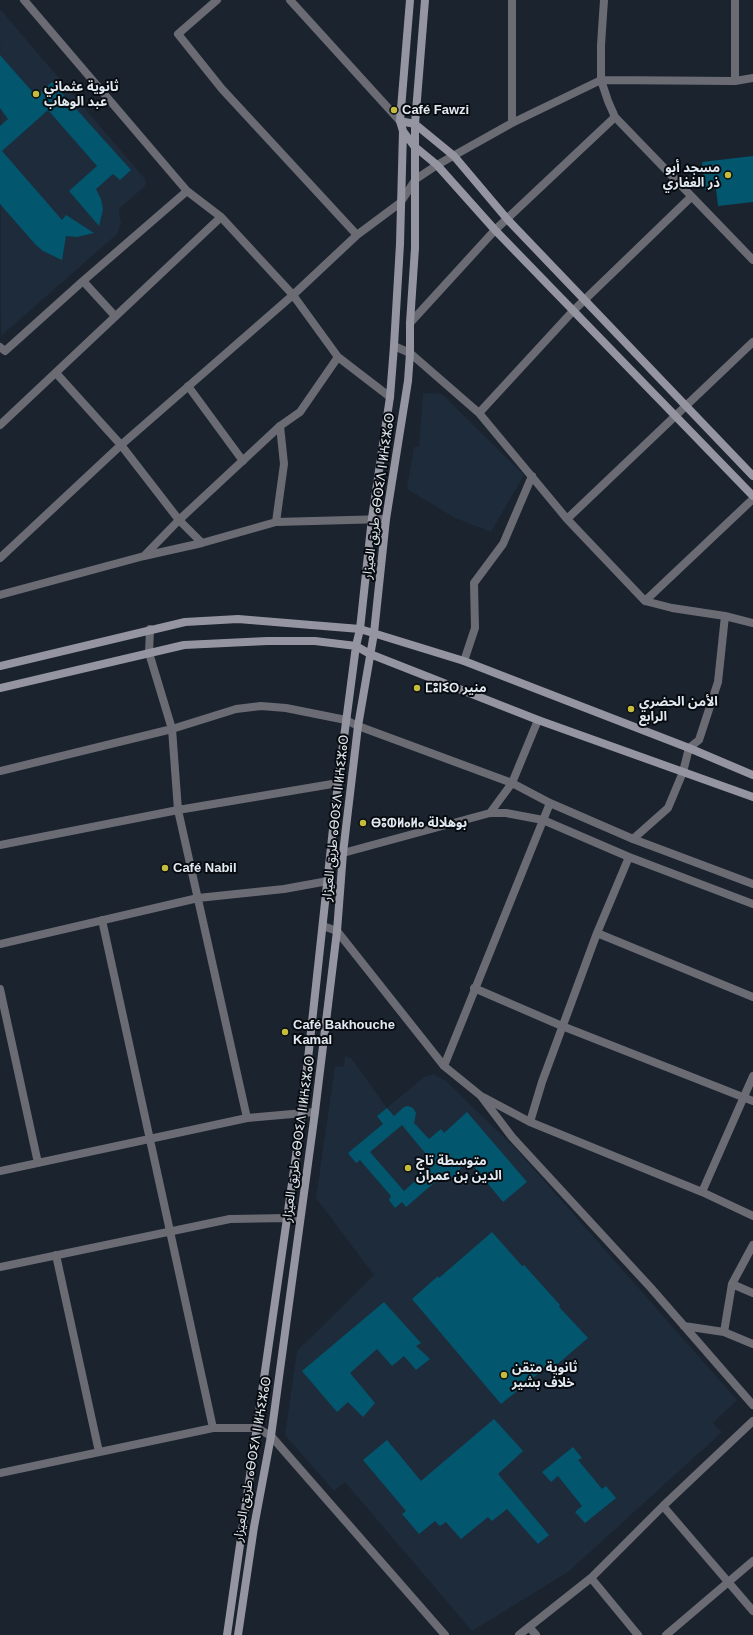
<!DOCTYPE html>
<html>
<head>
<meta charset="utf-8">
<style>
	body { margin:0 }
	canvas { display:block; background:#1a232e }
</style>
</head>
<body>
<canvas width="753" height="1635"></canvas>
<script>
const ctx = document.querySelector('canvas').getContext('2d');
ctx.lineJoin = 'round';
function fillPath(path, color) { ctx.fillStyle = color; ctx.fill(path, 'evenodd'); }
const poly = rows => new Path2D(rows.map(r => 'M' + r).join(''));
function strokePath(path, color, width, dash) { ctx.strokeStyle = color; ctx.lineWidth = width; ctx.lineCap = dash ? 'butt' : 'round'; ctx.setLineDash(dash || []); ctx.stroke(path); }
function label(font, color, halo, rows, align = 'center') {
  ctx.font = font + ' Helvetica,"Noto Sans Arabic","Noto Sans Tifinagh",sans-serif'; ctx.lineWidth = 4; ctx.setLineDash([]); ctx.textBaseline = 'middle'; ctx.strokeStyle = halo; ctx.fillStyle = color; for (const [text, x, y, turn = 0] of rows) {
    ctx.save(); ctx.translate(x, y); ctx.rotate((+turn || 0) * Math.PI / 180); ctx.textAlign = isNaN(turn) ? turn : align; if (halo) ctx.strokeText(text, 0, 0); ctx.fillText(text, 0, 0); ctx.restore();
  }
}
fillPath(poly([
	[0,9,145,179,146,182,145,186,120,208,119,212,121,223,117,234,1,336],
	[423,393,442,394,524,475,491,532,455,518,407,489,414,447,419,447],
	[345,1056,351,1058,387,1108,424,1077,433,1074,446,1081,517,1150,737,1400,713,1423,722,1432,568,1572,472,1631,345,1482,334,1491,285,1435,297,1351,374,1275,316,1198,335,1066,344,1067]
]), '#1d2b3b');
fillPath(poly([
	[0,55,36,96,52,82,131,170,120,180,113,174,96,189,101,199,103,209,99,226,69,191,97,166,48,110,2,151,62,220,66,215,94,233,77,237,66,236,62,260,43,251,35,244,0,204,0,126,8,119,0,108],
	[753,156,753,202,718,206,716,189,705,190,702,162],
	[408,1106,413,1108,416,1113,414,1123,429,1139,441,1129,444,1133,467,1112,527,1182,503,1202,466,1157,457,1175,453,1178,441,1177,406,1207,402,1202,395,1208,389,1200,391,1196,360,1160,356,1163,348,1153,383,1124,377,1116,387,1108,394,1116,404,1107],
	[402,1125,434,1164,404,1191,370,1152],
	[492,1232,522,1266,524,1265,560,1305,559,1307,588,1338,547,1373,544,1369,501,1404,412,1299,438,1276,439,1278],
	[384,1302,421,1343,416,1346,430,1359,416,1370,404,1356,392,1366,377,1349,350,1373,375,1403,363,1417,348,1402,337,1412,302,1371],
	[494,1419,523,1451,498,1474,549,1535,538,1544,507,1509,492,1521,488,1517,461,1539,446,1522,440,1526,435,1521,419,1534,402,1514,406,1511,363,1460,387,1440,421,1481],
	[573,1447,582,1458,578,1460,602,1489,606,1486,616,1498,585,1523,575,1512,582,1506,558,1476,551,1482,542,1472]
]), '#02576f');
strokePath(poly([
	[24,0,187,191,221,217,293,295,338,357,390,397],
	[217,0,178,34,222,89,357,235],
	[290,0,400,121],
	[512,0,512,123],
	[604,0,601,45,601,80,608,101,615,117,753,260],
	[735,81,753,78],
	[83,281,115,316],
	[410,323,495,230,615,117],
	[394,346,410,353,479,413,567,519,645,601,672,608,725,616,753,623],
	[0,347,5,351,83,281,187,191],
	[56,373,121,445,179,520,202,543],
	[188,386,243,461],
	[479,413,573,311,691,197],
	[0,425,221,217],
	[567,519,753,342],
	[276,522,284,464,280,426],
	[144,556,179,520,280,426,300,412,338,357],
	[0,558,121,445,293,295,357,235,400,203,416,179,437,165,512,123,601,80,735,81,735,0],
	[0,595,144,556,202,543,276,522,386,519],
	[645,601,753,499],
	[150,629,149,653,172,729,178,810,247,1118],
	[464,661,475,628,474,583,503,544,532,476],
	[0,771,172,729,236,709,261,706,286,708,346,720,358,726,512,783,550,803,633,839,753,884],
	[490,813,512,783,538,720],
	[633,839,668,808,683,772,689,748,699,740,718,682,725,616],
	[0,845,178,810,338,783],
	[343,853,490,813,506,813,543,820,629,857,753,904],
	[102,920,213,1428],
	[323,926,337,931,444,1066,481,1096,512,1137,651,1288,753,1405],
	[597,933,753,997],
	[0,944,198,898,284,889,328,881],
	[474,988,562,1026,753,1101],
	[0,989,38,1163],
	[444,1066,550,803],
	[483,1097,530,1122,702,1192,753,1216],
	[530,1122,542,1082,597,933,629,857],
	[0,1171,247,1118,315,1112],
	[702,1192,753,1076],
	[753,1245,732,1284,753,1293],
	[56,1255,99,1452],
	[0,1267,230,1219,287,1218,300,1219],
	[684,1326,724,1332,753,1344],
	[724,1332,732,1284],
	[0,1473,213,1428,257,1428,271,1436,445,1635],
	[663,1506,753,1611],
	[591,1578,638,1635],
	[529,1627,536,1635],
	[519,1635,591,1578,663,1506,753,1421],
	[666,1635,753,1561]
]), '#6b6b73', 8);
strokePath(poly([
	[400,121,415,124,454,156,508,220,753,476],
	[403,131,414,146,437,165,495,230,753,496],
	[0,666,185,622,238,619,360,629,464,661,689,748,753,775],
	[0,688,184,645,267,641,315,641,356,646,370,654,538,720,753,797],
	[227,1635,302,1114,338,783,356,646,360,629,372,518,390,397,394,346,400,244,403,131,400,121,410,0],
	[238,1635,254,1527,271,1436,315,1112,337,931,343,853,358,726,374,633,386,519,408,381,410,353,410,323,415,248,415,124,425,0]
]), '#9595a1', 8);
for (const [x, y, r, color] of [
	[36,94,4,"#c6bc3c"],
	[394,110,4,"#c6bc3c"],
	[728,175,4,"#c6bc3c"],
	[417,688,4,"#c6bc3c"],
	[631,709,4,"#c6bc3c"],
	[363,823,4,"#c6bc3c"],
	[165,868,4,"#c6bc3c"],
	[285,1032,4,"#c6bc3c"],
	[408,1168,4,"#c6bc3c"],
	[504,1375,4,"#c6bc3c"]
]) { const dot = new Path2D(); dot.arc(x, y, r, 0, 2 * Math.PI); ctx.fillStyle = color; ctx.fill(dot); strokePath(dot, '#080c11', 1.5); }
label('bold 13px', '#e2e9f0', '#080c11', [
	["ثانوية عثماني",44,87],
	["عبد الوهاب",44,102],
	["Café Fawzi",402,110],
	["مسجد أبو",720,168,"right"],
	["ذر الغفاري",720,183,"right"],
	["ⵎⵓⵏⵉⵔ منير",425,688],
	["الأمن الحضري",639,702],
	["الرابع",639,717],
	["ⴱⵓⵀⵍⴰⵍⴰ بوهلالة",371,823],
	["Café Nabil",173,868],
	["Café Bakhouche",293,1025],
	["Kamal",293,1040],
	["متوسطة تاج",416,1161],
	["الدين بن عمران",416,1176],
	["ثانوية متقن",512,1368],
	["خلاف بشير",512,1383]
], 'left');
label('13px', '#e2e9f0', '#080c11', [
	["طريق العيزار ⴰⴱⵔⵉⴷ ⵏ ⵍⵄⵉⵣⴰⵔ",379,496,-82],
	["طريق العيزار ⴰⴱⵔⵉⴷ ⵏ ⵍⵄⵉⵣⴰⵔ",336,818,-84],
	["طريق العيزار ⴰⴱⵔⵉⴷ ⵏ ⵍⵄⵉⵣⴰⵔ",299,1139,-82],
	["طريق العيزار ⴰⴱⵔⵉⴷ ⵏ ⵍⵄⵉⵣⴰⵔ",253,1459,-80]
]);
</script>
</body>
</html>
